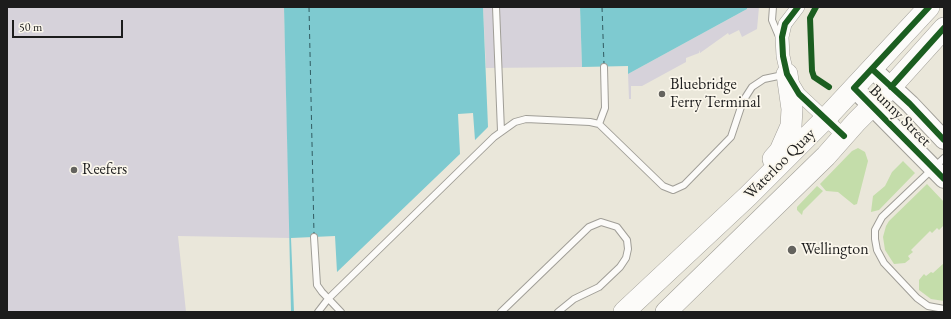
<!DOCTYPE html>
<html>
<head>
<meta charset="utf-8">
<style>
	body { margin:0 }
	#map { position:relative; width:951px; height:319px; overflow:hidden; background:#eae7da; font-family:"EB Garamond",serif }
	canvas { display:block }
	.frame { position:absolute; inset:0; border:8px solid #1c1c1c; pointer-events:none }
	.scale { position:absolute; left:12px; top:20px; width:111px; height:18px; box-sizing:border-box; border:2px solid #1c1c1c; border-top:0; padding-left:5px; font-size:12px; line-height:14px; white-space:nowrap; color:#1c1c1c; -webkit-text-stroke:3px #fbf7ec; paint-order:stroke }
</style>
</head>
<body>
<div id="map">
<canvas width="951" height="319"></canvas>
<div class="frame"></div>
<div class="scale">50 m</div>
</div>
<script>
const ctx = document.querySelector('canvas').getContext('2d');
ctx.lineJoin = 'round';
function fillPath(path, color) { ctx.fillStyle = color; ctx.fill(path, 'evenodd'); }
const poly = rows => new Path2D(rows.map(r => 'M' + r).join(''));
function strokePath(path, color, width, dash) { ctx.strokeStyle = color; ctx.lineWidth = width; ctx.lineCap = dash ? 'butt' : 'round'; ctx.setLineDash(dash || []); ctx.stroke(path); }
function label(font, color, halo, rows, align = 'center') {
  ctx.font = font + ' "EB Garamond",serif'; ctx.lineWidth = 3.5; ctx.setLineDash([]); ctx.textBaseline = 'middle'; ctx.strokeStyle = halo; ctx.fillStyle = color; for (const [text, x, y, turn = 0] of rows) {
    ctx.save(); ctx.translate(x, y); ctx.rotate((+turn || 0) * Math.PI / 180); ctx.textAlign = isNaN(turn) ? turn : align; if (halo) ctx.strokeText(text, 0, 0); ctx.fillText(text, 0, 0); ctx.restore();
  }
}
fillPath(poly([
	[7,7,284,7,290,238,178,236,186,312,7,312],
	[483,7,580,7,582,67,486,68],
	[747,7,759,7,757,29,742,37,739,30,729,35,728,33,700,53,699,50,699,53,686,58,686,62,642,86,631,86,631,99,629,99,628,74,747,9]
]), '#d6d2da');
fillPath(poly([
	[858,148,865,152,868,161,857,204,854,205,838,192,826,191,820,184,852,151],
	[903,161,915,173,879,210,871,212,873,196,885,186,892,172],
	[927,184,944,202,944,225,939,230,937,228,932,233,930,231,911,250,913,252,908,256,910,259,905,263,894,264,885,250,883,237,886,226,889,221],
	[817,186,823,191,803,211,802,215,797,210,797,207],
	[944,263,944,301,931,299,919,290,919,280,924,274,926,276,931,272,933,273]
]), '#c4ddaa');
fillPath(poly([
	[284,7,483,7,488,127,475,140,473,113,458,114,460,154,337,272,335,236,291,238,294,312,291,312],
	[580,7,747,7,747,9,628,74,628,66,582,67]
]), '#7ecad0');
strokePath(poly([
	[309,7,314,234],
	[602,7,604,64]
]), '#315c62', 1, [5, 4]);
const lane = poly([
	[496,7,501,131],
	[773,7,772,20,780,39],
	[599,124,605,108,604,67],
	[944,158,882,217,875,230,875,239,877,250,884,263,917,298,928,306,944,309],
	[314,237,317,285,322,292,341,312],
	[318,312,328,299,494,137,515,122,526,119,590,122,599,124,663,186,673,190,684,185,731,137,743,101,752,87,764,79,783,75],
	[501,312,589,227,601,222,617,227,627,240,628,249,626,258,620,267,599,287,574,299,558,312]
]);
const street = poly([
	[798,7,785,24,782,37,783,56,787,74,799,94,844,136]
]);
const secondary = poly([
	[872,69,910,104,944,140],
	[854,88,944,179]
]);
const primary = poly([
	[773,159,780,151,791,126,792,109,787,74],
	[624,312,748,196,826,118,929,7],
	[666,312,826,156,856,122,891,87,944,28]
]);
strokePath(lane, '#a09e97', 8);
strokePath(street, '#a09e97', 14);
strokePath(secondary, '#a09e97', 20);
strokePath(primary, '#a09e97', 22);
strokePath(lane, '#fcfbf9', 6);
strokePath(street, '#fcfbf9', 13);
strokePath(secondary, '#fcfbf9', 18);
strokePath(primary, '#fcfbf9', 21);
strokePath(poly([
	[798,7,785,24,782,37,783,56,787,74,799,94,844,136],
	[816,7,810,18,812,71,814,77,829,87],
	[929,7,854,88,944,179],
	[872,69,910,104,944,140],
	[891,87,944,28]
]), '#1b5e20', 6);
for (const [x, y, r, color] of [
	[662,94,4,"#64635e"],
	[74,170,4,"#64635e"],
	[792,250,5,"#64635e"]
]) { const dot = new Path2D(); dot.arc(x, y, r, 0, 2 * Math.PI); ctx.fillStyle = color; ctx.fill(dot); strokePath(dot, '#fbf7ec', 1.5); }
label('16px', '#1c1c1c', '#fbf7ec', [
	["Bluebridge",670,85],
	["Ferry Terminal",670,103],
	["Reefers",82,170],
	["Wellington",801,250]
], 'left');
label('16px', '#1c1c1c', '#fbf7ec', [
	["Bunny Street",900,116,45],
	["Waterloo Quay",780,164,-45]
]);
</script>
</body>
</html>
